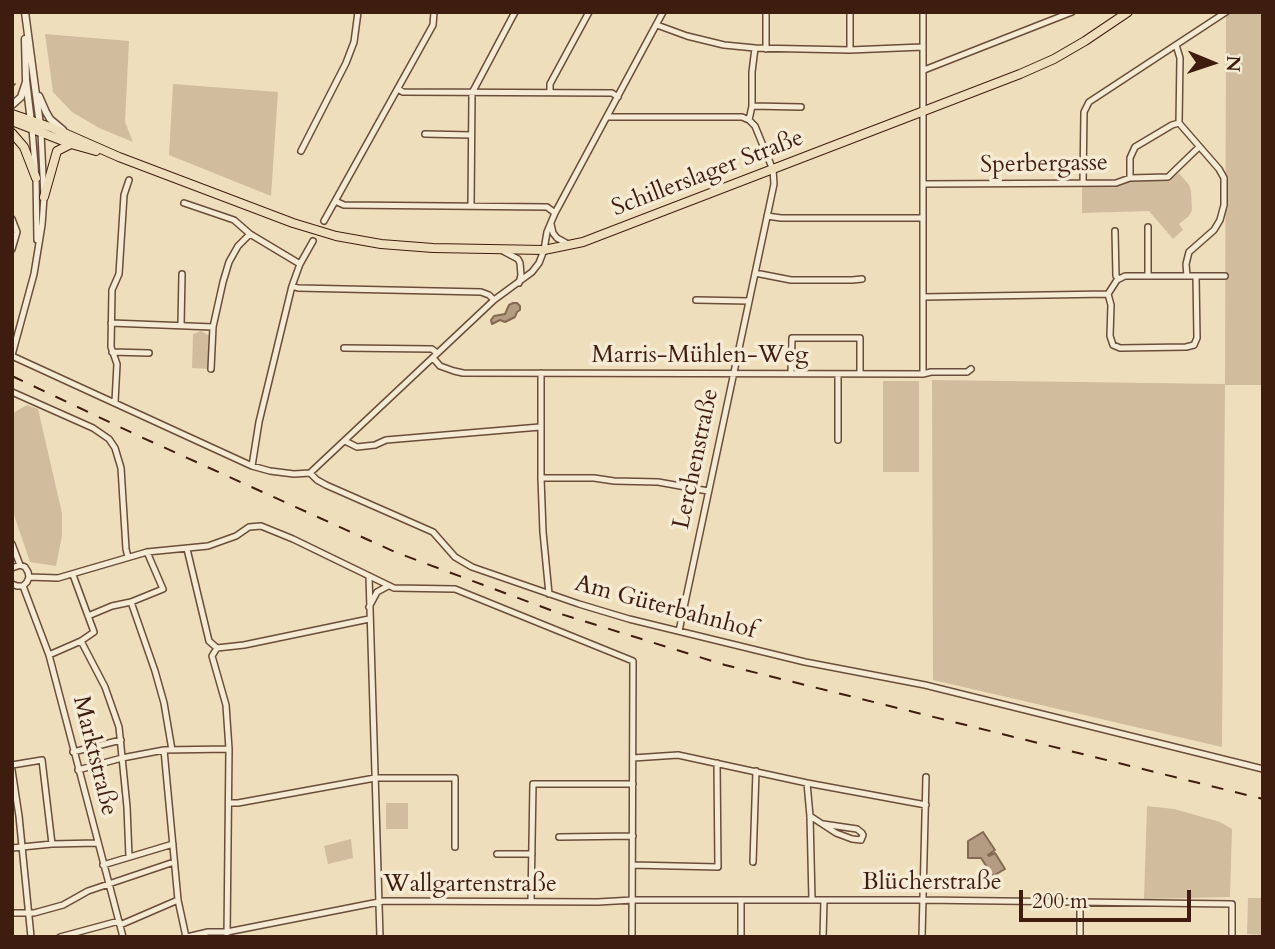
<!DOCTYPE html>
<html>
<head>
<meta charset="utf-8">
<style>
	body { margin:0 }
	#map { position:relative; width:1275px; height:949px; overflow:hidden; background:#efdebb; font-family:Cardo,serif }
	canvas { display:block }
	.frame { position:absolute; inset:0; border:14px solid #3e1d0f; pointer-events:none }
	.north { position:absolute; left:1177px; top:28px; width:70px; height:70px; -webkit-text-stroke:5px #f5ead3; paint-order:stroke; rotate:92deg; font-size:19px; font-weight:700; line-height:28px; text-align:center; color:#3e1d0f }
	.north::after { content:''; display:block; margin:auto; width:24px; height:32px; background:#3e1d0f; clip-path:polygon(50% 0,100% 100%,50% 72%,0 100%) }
	.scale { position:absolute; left:1019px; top:890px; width:172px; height:32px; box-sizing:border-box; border:4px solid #3e1d0f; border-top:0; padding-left:9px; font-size:21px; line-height:24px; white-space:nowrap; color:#3e1d0f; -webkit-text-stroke:5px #f5ead3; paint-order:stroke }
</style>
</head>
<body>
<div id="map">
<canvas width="1275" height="949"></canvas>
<div class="frame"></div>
<div class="north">N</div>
<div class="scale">200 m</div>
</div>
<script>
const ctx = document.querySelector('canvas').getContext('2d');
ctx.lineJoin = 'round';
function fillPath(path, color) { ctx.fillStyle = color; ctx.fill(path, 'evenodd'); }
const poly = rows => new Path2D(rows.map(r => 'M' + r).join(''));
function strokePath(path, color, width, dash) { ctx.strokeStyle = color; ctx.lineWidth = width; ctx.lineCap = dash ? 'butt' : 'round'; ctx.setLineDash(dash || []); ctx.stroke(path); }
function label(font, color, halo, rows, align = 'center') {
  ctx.font = font + ' Cardo,serif'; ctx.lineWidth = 7; ctx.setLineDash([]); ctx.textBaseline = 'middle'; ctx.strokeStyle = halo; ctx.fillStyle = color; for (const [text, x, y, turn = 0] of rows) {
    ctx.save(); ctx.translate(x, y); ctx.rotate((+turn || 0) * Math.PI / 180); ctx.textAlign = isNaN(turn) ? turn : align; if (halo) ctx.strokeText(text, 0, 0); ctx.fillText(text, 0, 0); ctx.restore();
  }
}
fillPath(poly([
	[1226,12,1263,12,1263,385,1225,385,1222,747,933,680,932,380,1225,384],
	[45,34,129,41,125,122,133,142,99,128,72,112,53,92],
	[173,84,278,92,271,196,169,155],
	[1179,173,1189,185,1191,191,1192,210,1189,216,1179,224,1183,230,1173,239,1149,211,1082,213,1082,185,1131,180,1170,179],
	[201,331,210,336,209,369,192,368,193,334],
	[883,381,919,381,919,472,883,472],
	[27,405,38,409,62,513,62,536,56,566,30,562,15,518,12,503,12,420,13,413],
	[386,803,408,803,408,829,386,829],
	[1147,806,1174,809,1220,822,1232,829,1230,897,1144,899],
	[351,839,353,858,328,864,324,846],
	[1248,898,1263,898,1263,935,1247,934]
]), '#d1bd9e');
const water = poly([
	[513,303,517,303,520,306,520,310,517,312,515,317,505,322,500,320,492,324,491,320,494,316,505,314,509,305,513,303],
	[983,832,995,850,988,855,989,856,995,853,1005,869,993,876,981,858,968,858,968,841,983,832]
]);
fillPath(water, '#b39c81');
strokePath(water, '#846953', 2);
strokePath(poly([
	[12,87,15,84]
]), '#846953', 2);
const minor = poly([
	[923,12,923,374],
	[657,25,687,36,724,45,755,48,850,50,922,47],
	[766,49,766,12],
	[850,50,850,12],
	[924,70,1072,12],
	[398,89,403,92,612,93,618,97],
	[550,92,550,84,589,12],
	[752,106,801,107],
	[608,117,742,117,749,120],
	[1179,123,1219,169,1224,178,1224,205,1220,220,1214,230,1189,252,1186,264,1187,276],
	[32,129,36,178,37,240],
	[425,134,471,135],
	[301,151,346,63,354,42,358,12],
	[1130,178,1168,177,1199,147],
	[1083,183,1084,112,1089,102,1226,12],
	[924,184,1116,183,1130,178,1130,158,1135,147,1172,125,1179,123,1180,58,1176,45],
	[335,201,344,205,547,207,555,213],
	[184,203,234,220,250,234,300,264],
	[471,206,472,93,515,12],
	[767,216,781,218,923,218],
	[12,219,17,232,12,249],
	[324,221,433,25,434,12],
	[551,224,553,233,557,238,568,244],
	[1115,231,1116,276,1119,279],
	[503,251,518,259,520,263,521,275,519,283],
	[755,273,791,280,852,280,862,279],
	[1148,275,1148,227],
	[292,286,298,288,481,292,489,295,494,300],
	[1108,294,1111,305,1110,336,1113,345,1120,348,1186,347,1194,345,1197,338,1196,276],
	[923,297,1108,294,1117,280,1125,276,1225,276],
	[696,300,749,301],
	[111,323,213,327],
	[181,325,182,274],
	[344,348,432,349,437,353],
	[112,352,149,353],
	[12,355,34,274,42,225,44,197,41,133],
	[12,356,252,466,270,471,294,474,310,473],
	[433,358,440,366,454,371,463,373,923,374,931,372,967,372,971,369],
	[211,369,213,327,223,282,229,262,238,246,250,234],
	[541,373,541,478,543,532,549,594],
	[791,373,792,338,860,338,860,374],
	[838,374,838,440],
	[12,392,93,428,109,439,115,448,121,468,126,549,128,557],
	[115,402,117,364,111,347,112,290,119,274,124,195,129,180],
	[345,441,357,447,375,445,386,440,540,427],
	[252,466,259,422,292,286,300,264,313,241],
	[310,473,317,480,326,485,433,532,455,557,472,567,579,604,629,619,805,662,925,685,1263,769],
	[310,473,494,300,532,272,539,263,544,250,547,232,555,213,663,12],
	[541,478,594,478,614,481,658,482,708,491],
	[12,544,20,565],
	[187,549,209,641,217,648],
	[12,568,20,565,25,567,28,572,29,577,27,582,23,586,17,586,12,584],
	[369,576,380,937],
	[29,577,58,578,147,552,208,546,236,536,249,527,261,526,293,539,394,588,455,589,633,661,632,937],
	[23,586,49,655,123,937],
	[131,602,155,671,164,703,172,750],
	[369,607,377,592,388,586],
	[88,616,112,606,131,602,163,589,147,552],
	[679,631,774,184,773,170,755,126,749,120,752,106,752,72,755,48],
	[81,641,105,687,119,727,127,807,129,857],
	[217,648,212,656,226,705,229,749,227,937],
	[217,648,244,645,369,619],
	[49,655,81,641,94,632,73,575],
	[164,750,178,900,186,937],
	[73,752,121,740],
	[633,758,678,755,807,783,926,805],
	[12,765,42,760,52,844],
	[12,770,19,816,31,937],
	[78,770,122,758,164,750,229,749],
	[807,783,810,816,812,900],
	[229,803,238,803,375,778,455,778,455,847],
	[810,816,836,833,852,839,861,840,863,835,862,833,857,829,823,824],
	[559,837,633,836],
	[12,848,52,844,97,843],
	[497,854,532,854],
	[753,862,756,771],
	[103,865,173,844],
	[633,865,718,867,717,763],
	[741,900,741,937],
	[531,901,533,784,633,784],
	[1080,902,1080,937],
	[12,913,34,913,63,905,88,891,174,862],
	[120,925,178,900],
	[60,937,119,921],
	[187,937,208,932,227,932,384,901,598,902,633,900,923,900,1232,904,1232,937],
	[823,937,824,900],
	[922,937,926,777]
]);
const tertiary = poly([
	[25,12,40,125],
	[25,39,26,80,31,122],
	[39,96,46,112,50,119,63,130],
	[12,105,21,97,26,82]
]);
const primary = poly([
	[12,114,53,128,119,157,293,223,336,236,381,244,433,248,544,250,583,242,1020,74,1054,59,1085,41,1128,12],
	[12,121,71,144,96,151],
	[12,133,24,147,36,178],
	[44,197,57,151,71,144]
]);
strokePath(minor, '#6a4d3a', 8);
strokePath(tertiary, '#6a4d3a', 9);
strokePath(primary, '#3e1d0f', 10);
strokePath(minor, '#f5ead3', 5);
strokePath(tertiary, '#f5ead3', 6);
strokePath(primary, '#efdebb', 8);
strokePath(poly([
	[12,376,141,437,395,552,561,614,725,665,1263,799]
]), '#3e1d0f', 2, [12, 12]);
label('24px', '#3e1d0f', '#f5ead3', [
	["Sperbergasse",1044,165,-1],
	["Schillerslager Straße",708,174,-21],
	["Marris-Mühlen-Weg",700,356],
	["Lerchenstraße",697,459,-78],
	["Am Güterbahnhof",665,608,15],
	["Marktstraße",94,756,76],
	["Blücherstraße",932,883],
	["Wallgartenstraße",470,885]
]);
</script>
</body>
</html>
